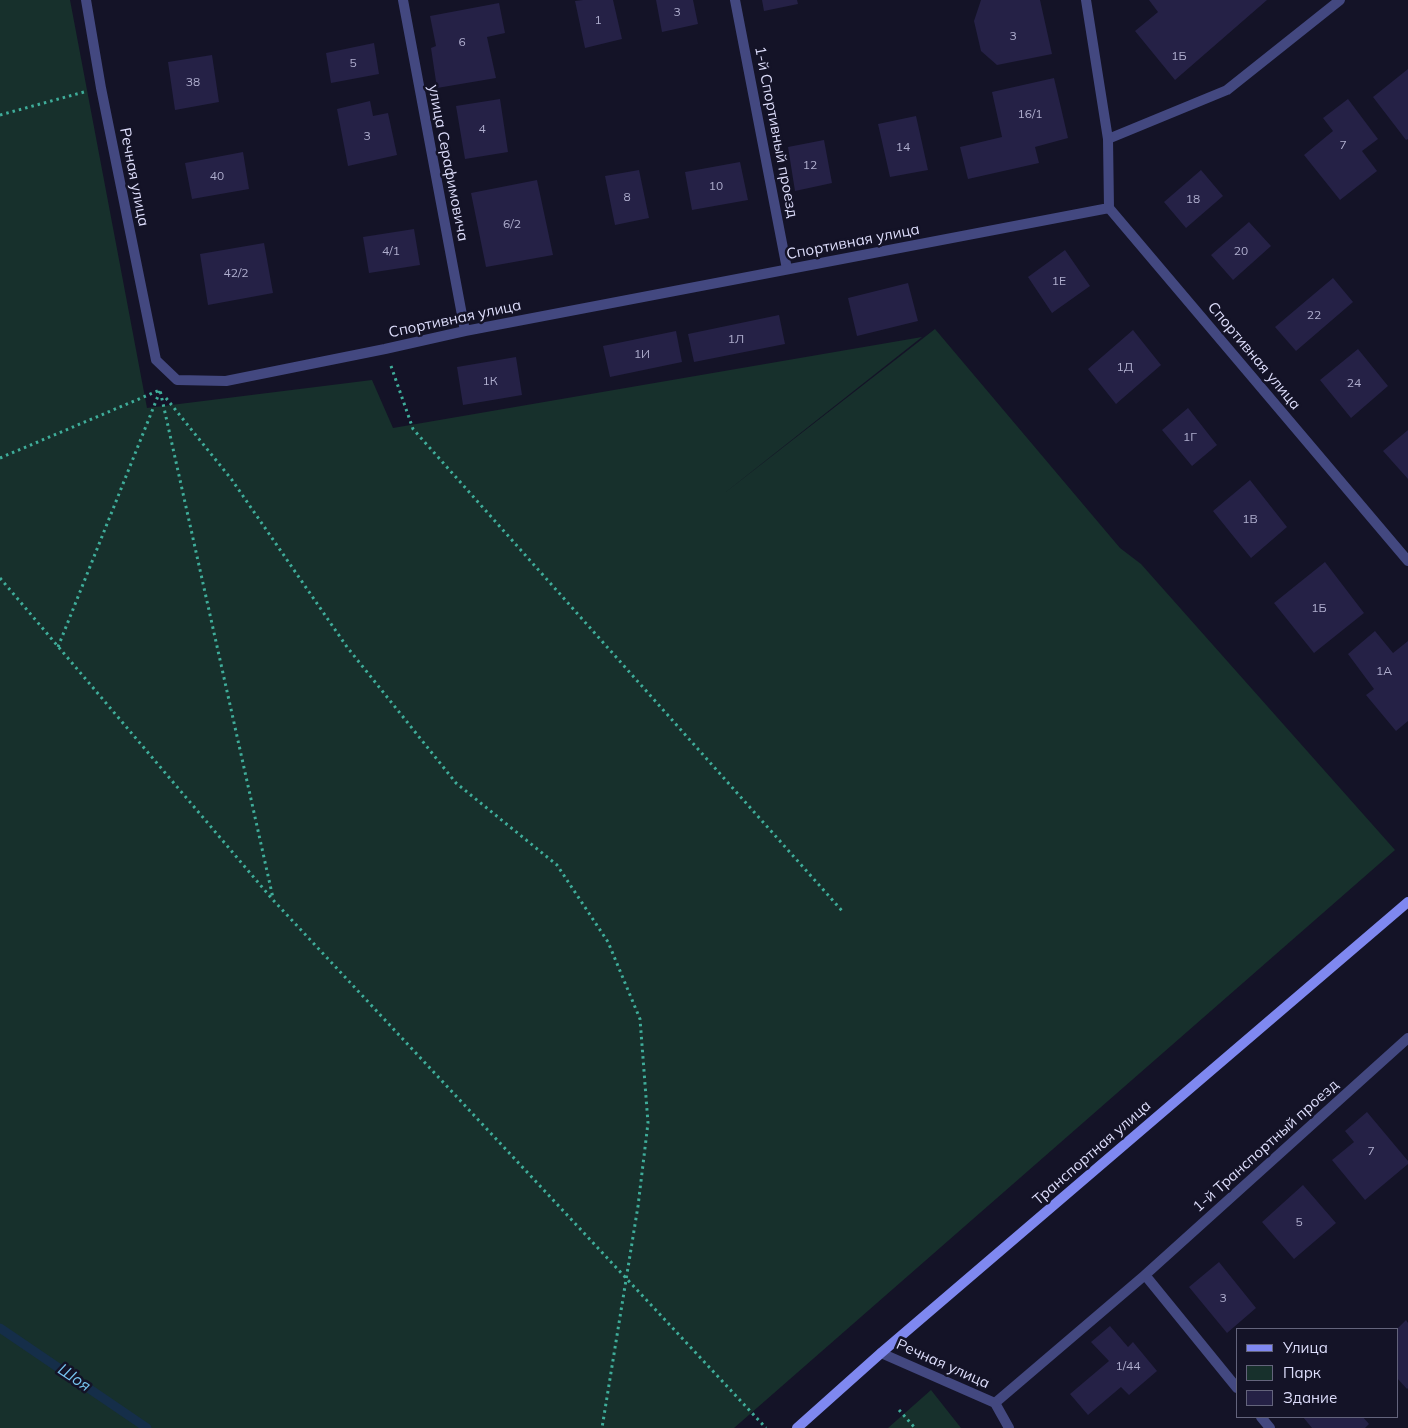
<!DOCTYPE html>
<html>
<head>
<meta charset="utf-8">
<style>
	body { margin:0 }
	#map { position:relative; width:1408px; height:1428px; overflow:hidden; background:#141327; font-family:Mulish,sans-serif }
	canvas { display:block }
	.legend { position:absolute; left:1236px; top:1328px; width:162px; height:90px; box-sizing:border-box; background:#141327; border:1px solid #64647c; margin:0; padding:6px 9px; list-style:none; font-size:15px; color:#ddddfb }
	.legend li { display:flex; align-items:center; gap:10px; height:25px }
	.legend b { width:25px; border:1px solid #64647c }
</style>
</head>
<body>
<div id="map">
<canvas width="1408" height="1428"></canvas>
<ul class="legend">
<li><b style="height:6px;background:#7f88f0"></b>Улица</li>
<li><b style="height:14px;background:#17302c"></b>Парк</li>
<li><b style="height:14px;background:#252146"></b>Здание</li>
</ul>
</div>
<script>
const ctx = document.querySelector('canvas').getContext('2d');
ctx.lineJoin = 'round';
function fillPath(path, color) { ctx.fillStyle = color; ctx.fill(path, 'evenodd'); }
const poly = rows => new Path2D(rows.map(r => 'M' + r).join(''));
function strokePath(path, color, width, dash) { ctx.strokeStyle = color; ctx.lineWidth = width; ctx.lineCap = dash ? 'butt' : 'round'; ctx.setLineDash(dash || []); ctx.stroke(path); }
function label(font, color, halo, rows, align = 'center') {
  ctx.font = font + ' Mulish,sans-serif'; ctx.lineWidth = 5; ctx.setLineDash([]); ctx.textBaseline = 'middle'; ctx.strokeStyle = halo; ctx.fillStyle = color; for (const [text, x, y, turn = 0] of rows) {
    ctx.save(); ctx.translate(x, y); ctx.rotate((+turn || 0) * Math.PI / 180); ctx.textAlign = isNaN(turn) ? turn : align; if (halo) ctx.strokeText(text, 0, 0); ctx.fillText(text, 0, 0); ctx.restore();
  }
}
fillPath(poly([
	[0,0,70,0,147,408,372,380,393,428,922,337,722,495,935,329,1120,548,1141,564,1395,850,734,1428,0,1428],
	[931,1390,961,1428,888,1428]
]), '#17302c');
strokePath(poly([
	[0,1328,147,1428]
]), '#152e49', 9);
fillPath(poly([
	[583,0,613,0,622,39,585,48,575,1],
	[656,0,693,0,698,24,662,32],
	[762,0,797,0,798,4,764,11],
	[981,0,1040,0,1052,54,997,65,981,51,974,21],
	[1149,0,1267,0,1175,80,1135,31,1158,12],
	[499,3,505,33,487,37,496,78,437,88,431,48,436,46,430,16],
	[374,43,379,74,331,83,326,53],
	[212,55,219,102,175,110,168,62],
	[1408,69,1408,139,1406,140,1373,97],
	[1054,78,1068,138,1035,147,1039,163,968,179,960,147,1002,137,992,92],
	[500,99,508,152,465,159,456,106],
	[1348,99,1378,139,1362,151,1377,171,1340,200,1304,155,1333,131,1323,118],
	[370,101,373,116,388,113,397,155,348,166,337,109],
	[916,116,928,170,890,177,878,124],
	[824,140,832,183,795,191,788,147],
	[243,152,249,189,192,199,185,163],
	[740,162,748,200,692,210,685,172],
	[639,170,649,218,615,225,605,176],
	[1201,170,1223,196,1186,228,1164,202],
	[537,180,553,255,486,267,471,193],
	[1249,222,1271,246,1233,280,1211,255],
	[414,229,420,265,369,273,363,237],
	[264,243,273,293,208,305,200,254],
	[1065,250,1090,286,1052,313,1028,277],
	[1333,278,1353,302,1296,351,1275,327],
	[908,283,918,321,857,336,848,298],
	[779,315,785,344,694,362,688,334],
	[1133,330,1161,365,1116,404,1088,369],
	[676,331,682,362,610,377,603,346],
	[1358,349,1388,386,1351,418,1320,380],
	[516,357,522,395,463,405,457,367],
	[1188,408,1217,445,1192,466,1162,430],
	[1408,430,1408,479,1383,451],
	[1250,480,1287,527,1251,558,1213,511],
	[1325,562,1364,613,1314,653,1274,603],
	[1375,631,1393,653,1408,641,1408,721,1396,731,1366,695,1374,689,1348,654],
	[1367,1112,1408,1161,1408,1164,1365,1200,1332,1160,1354,1142,1345,1131],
	[1303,1185,1336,1223,1294,1259,1262,1222],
	[1219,1262,1256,1308,1227,1333,1189,1287],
	[1406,1320,1408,1323,1408,1388,1407,1389,1397,1378,1397,1329],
	[1110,1326,1128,1347,1133,1342,1157,1371,1129,1395,1121,1387,1088,1415,1070,1394,1109,1361,1091,1342],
	[1303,1417,1363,1417,1369,1424,1365,1428,1312,1428]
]), '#252146');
strokePath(poly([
	[0,115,84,92],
	[391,366,413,429,844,913],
	[166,398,232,480,347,647,456,783,557,865,608,942,640,1019,648,1123,638,1206,602,1428],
	[0,458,160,390,273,898],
	[0,578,273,900,766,1428],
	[58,647,160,391],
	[899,1410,915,1428]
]), '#3fad9a', 3, [2.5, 4]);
strokePath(poly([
	[735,0,787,269],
	[1108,139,1227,90,1340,0],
	[1145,1275,1237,1388],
	[995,1403,1145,1275,1408,1038],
	[1261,1417,1270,1428]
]), '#434880', 10);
strokePath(poly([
	[86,0,101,88,156,360,177,380,226,381,385,349,465,331,1109,208],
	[403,0,465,331],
	[1086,0,1108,139,1109,208],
	[1109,208,1408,561],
	[881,1353,995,1403,1009,1428]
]), '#434880', 10);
strokePath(poly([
	[797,1428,881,1353,1408,902]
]), '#7f88f0', 10);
label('12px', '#afaece', null, [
	["3",677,12],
	["1",598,20],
	["3",1013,36],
	["6",462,42],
	["1Б",1179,56],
	["5",353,63],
	["38",193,82],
	["16/1",1030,114],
	["4",482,129],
	["3",367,136],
	["7",1343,145],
	["14",903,147],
	["12",810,165],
	["40",217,176],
	["10",716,186],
	["8",627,197],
	["18",1193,199],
	["6/2",512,224],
	["4/1",391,251],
	["20",1241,251],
	["42/2",236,273],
	["1Е",1059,281],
	["22",1314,315],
	["1Л",736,339],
	["1И",642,354],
	["1Д",1125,367],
	["1К",490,381],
	["24",1354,383],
	["1Г",1190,437],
	["1В",1250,519],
	["1Б",1319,608],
	["1А",1384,671],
	["7",1371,1151],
	["5",1299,1222],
	["3",1223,1298],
	["1/44",1128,1366]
]);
label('15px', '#ddddfb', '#141327', [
	["1-й Спортивный проезд",776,132,79],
	["улица Серафимовича",448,163,79],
	["Речная улица",134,177,79],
	["Спортивная улица",853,242,-11],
	["Спортивная улица",455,319,-12],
	["Спортивная улица",1254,356,50],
	["1-й Транспортный проезд",1266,1146,-42],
	["Транспортная улица",1092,1153,-41],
	["Речная улица",943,1364,24]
]);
label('italic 16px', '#77c4ef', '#141327', [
	["Шоя",74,1378,34]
]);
</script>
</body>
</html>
